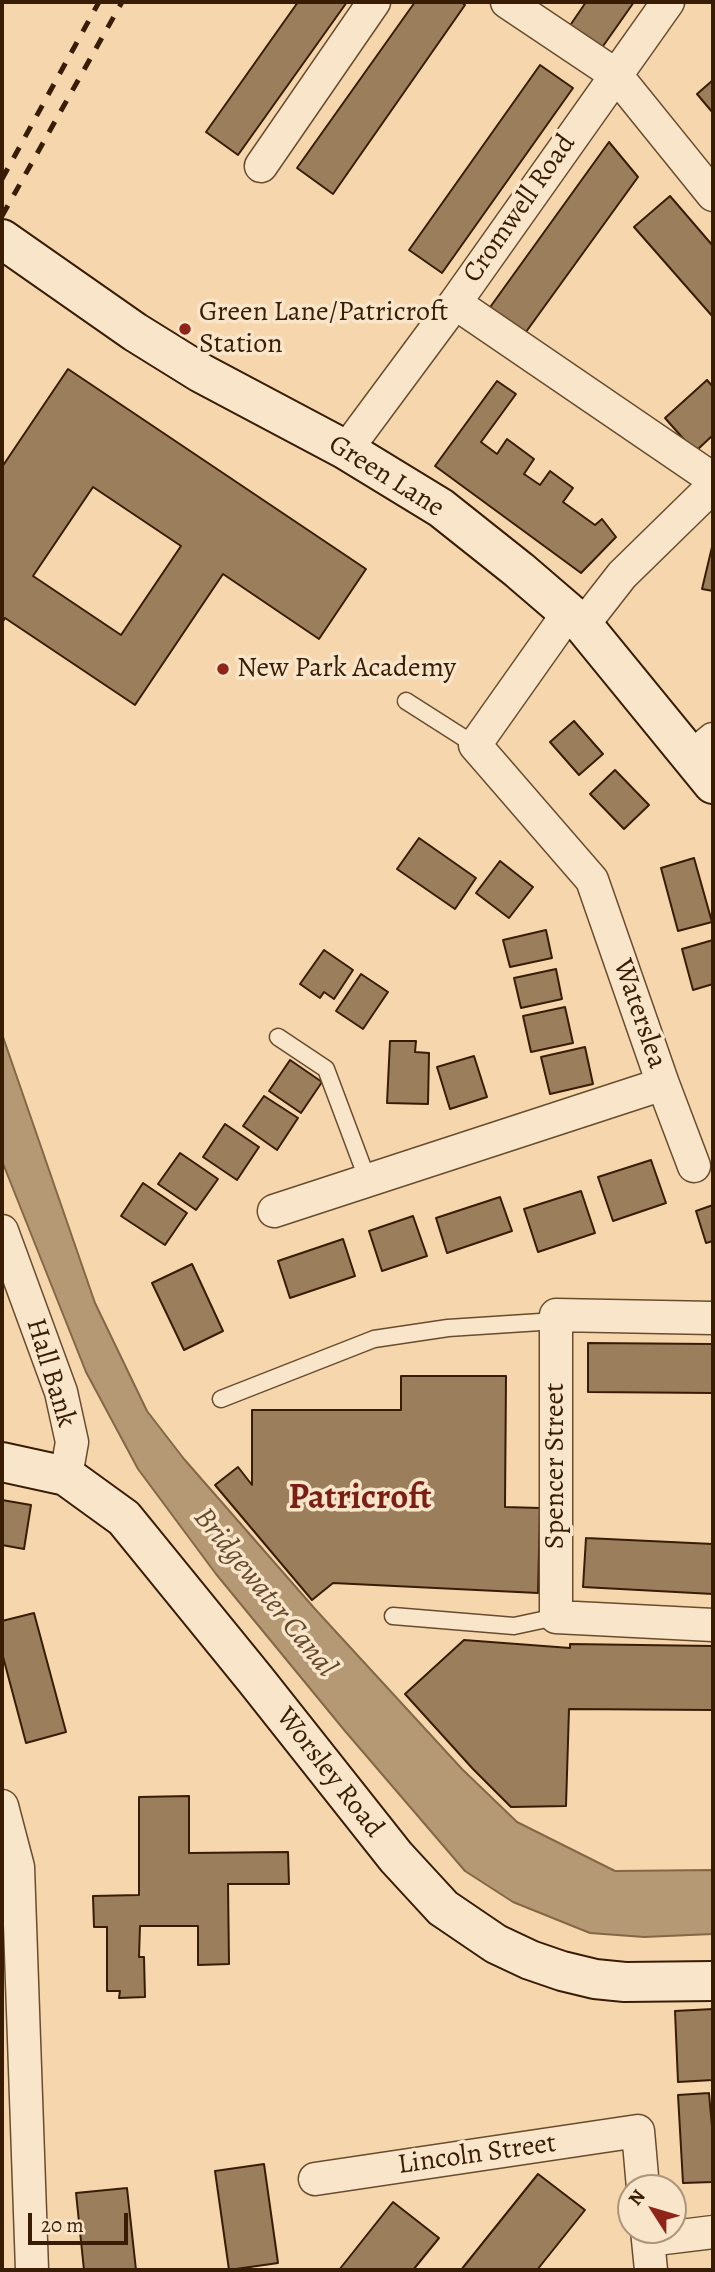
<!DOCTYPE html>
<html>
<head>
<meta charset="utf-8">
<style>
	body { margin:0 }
	#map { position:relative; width:715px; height:2272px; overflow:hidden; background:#f6d7ad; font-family:Alegreya,serif }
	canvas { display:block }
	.frame { position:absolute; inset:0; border:4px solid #381d04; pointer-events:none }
	.north { position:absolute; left:617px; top:2174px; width:70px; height:70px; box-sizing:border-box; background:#f9e5ca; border:2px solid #ac957b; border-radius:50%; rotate:307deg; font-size:19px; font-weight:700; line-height:28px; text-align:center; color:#381d04 }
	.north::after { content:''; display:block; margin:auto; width:24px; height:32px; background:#8f2418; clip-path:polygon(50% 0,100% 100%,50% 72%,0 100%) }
	.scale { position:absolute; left:28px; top:2213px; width:100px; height:32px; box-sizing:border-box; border:4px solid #381d04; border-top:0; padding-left:9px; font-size:21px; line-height:24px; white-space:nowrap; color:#381d04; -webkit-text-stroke:5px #f9e5ca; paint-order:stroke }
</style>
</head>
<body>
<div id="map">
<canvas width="715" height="2272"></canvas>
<div class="frame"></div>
<div class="north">N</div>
<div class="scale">20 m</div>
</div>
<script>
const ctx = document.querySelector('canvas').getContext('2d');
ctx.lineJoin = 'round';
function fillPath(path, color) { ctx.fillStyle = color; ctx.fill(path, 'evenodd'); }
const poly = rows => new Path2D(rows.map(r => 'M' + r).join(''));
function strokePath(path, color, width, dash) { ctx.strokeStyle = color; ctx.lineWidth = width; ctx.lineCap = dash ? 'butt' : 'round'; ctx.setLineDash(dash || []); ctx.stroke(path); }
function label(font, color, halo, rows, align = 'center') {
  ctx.font = font + ' Alegreya,serif'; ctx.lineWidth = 7; ctx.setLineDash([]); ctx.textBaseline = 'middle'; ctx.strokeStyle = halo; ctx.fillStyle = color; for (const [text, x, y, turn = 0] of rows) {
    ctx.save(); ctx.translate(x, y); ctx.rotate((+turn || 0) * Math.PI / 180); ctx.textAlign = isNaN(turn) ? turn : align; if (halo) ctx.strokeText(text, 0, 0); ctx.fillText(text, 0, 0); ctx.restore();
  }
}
const water = poly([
	[2,1034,95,1303,147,1411,184,1459,315,1609,462,1769,517,1822,615,1871,713,1870,713,1934,644,1937,590,1933,513,1902,465,1871,345,1731,216,1574,138,1469,86,1372,2,1161,2,1034]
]);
fillPath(water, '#b59874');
strokePath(water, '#836747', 2);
const building = poly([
	[298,2,347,2,238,155,206,132,298,2],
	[415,2,461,2,465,5,333,194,297,168,415,2],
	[586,2,634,2,601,49,569,27,586,2],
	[540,65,573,88,442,273,409,250,540,65],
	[713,80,713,113,697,94,713,80],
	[609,142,638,177,518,343,483,317,609,142],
	[670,196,713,246,713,317,634,227,670,196],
	[68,369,366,569,319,639,223,574,135,705,5,618,2,623,2,467,68,369],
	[93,487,181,546,121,635,33,576,93,487],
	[707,380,713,387,713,435,695,452,665,418,707,380],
	[497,381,516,394,481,442,497,454,507,439,534,459,524,474,540,485,550,471,573,488,563,502,595,525,602,519,616,537,581,573,435,466,497,381],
	[712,547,713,548,713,591,702,589,712,547],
	[574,721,603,754,579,775,550,742,574,721],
	[615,770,649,805,624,829,590,794,615,770],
	[419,838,476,878,455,909,397,869,419,838],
	[694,858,712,922,678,931,661,868,694,858],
	[500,861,533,887,509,918,476,893,500,861],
	[546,930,552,958,510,967,503,940,546,930],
	[713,940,713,984,693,990,682,949,713,940],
	[324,950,353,970,334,999,324,992,320,998,300,984,324,950],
	[556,969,562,999,521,1008,514,978,556,969],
	[361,974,388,992,363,1029,336,1011,361,974],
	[565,1007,573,1043,531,1052,523,1016,565,1007],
	[390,1041,416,1041,415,1052,429,1053,428,1104,387,1103,390,1041],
	[585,1047,593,1084,550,1094,541,1057,585,1047],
	[474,1056,487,1097,450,1109,437,1067,474,1056],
	[290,1060,322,1082,301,1113,269,1091,290,1060],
	[264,1096,298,1118,277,1150,243,1126,264,1096],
	[225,1124,259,1147,237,1180,203,1157,225,1124],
	[180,1153,218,1179,196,1210,158,1184,180,1153],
	[651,1160,666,1203,613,1221,598,1177,651,1160],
	[143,1183,187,1213,165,1245,121,1216,143,1183],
	[581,1191,595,1233,538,1252,524,1209,581,1191],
	[500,1197,512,1231,447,1253,436,1218,500,1197],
	[713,1205,713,1241,706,1243,696,1211,713,1205],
	[413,1216,427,1256,382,1271,369,1231,413,1216],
	[343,1239,355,1276,290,1298,278,1261,343,1239],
	[192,1264,223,1331,184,1350,152,1283,192,1264],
	[588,1343,713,1344,713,1393,588,1392,588,1343],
	[401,1376,506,1376,505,1507,540,1508,538,1593,333,1583,312,1600,215,1485,238,1467,252,1485,252,1410,401,1410,401,1376],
	[2,1500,31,1505,24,1549,2,1545,2,1500],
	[586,1538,713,1544,713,1594,583,1587,586,1538],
	[34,1613,66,1732,26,1743,2,1653,2,1621,34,1613],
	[464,1640,570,1648,570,1644,713,1646,713,1710,569,1709,566,1806,511,1807,473,1769,405,1694,464,1640],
	[189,1796,189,1853,288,1852,289,1884,228,1884,229,1964,198,1965,198,1926,140,1926,139,1957,144,1957,145,1997,119,1998,120,1991,107,1991,107,1927,94,1927,93,1896,139,1895,139,1797,189,1796],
	[713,2009,713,2080,678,2082,675,2011,713,2009],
	[709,2093,713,2138,713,2182,683,2183,678,2095,709,2093],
	[264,2164,278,2263,229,2270,215,2171,264,2164],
	[538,2174,585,2210,537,2270,461,2270,538,2174],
	[127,2188,136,2270,84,2270,76,2193,127,2188],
	[393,2202,439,2238,413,2270,339,2270,393,2202]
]);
fillPath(building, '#9b7e5c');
strokePath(building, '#381d04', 2);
const service = poly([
	[406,701,475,745],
	[278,1037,326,1069,368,1181],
	[221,1399,374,1339,448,1328,556,1321],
	[393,1616,514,1626,556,1617]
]);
const minor = poly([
	[507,2,616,75,713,195],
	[261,166,374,2],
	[455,303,713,479],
	[346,450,455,303,668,2],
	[583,625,622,575,713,486],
	[690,758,713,739],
	[663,1084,694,1166],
	[274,1211,663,1084,592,880,475,745,569,612],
	[2,1231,61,1392,72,1442,66,1476],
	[713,1318,556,1315,556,1617,713,1625],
	[2,1806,18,1867,32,2270],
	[315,2179,638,2131,643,2188],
	[647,2230,651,2270],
	[648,2240,713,2232]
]);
const secondary = poly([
	[2,239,135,332,201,373,346,450,441,508,519,570,583,625,713,784],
	[2,1462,66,1476,124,1518,255,1679,396,1857,443,1908,496,1944,530,1960,562,1971,595,1979,625,1982,713,1981]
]);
strokePath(service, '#684c2e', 19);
strokePath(minor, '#684c2e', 35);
strokePath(secondary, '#381d04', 42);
strokePath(service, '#f9e5ca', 16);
strokePath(minor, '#f9e5ca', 32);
strokePath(secondary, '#f9e5ca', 38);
strokePath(poly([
	[2,179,99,2],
	[2,216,122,2]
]), '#381d04', 5, [12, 12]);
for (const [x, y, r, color] of [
	[185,329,7,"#8f2418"],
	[223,669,7,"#8f2418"]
]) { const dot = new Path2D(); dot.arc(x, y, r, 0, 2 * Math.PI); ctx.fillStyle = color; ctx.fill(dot); strokePath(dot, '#f9e5ca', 2.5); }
label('28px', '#381d04', '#f9e5ca', [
	["Cromwell Road",520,209,-55],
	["Green Lane",386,477,32],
	["Waterslea",639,1014,71],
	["Hall Bank",50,1373,73],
	["Spencer Street",556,1466,-90],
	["Worsley Road",329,1773,52],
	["Lincoln Street",477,2155,-8]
]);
label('28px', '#381d04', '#f9e5ca', [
	["Green Lane/Patricroft",199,313],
	["Station",199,345],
	["New Park Academy",237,669]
], 'left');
label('italic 30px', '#64482b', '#f9e5ca', [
	["Bridgewater Canal",264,1593,51]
]);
label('bold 35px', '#7a1f14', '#f9e5ca', [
	["Patricroft",360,1499]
]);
</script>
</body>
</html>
